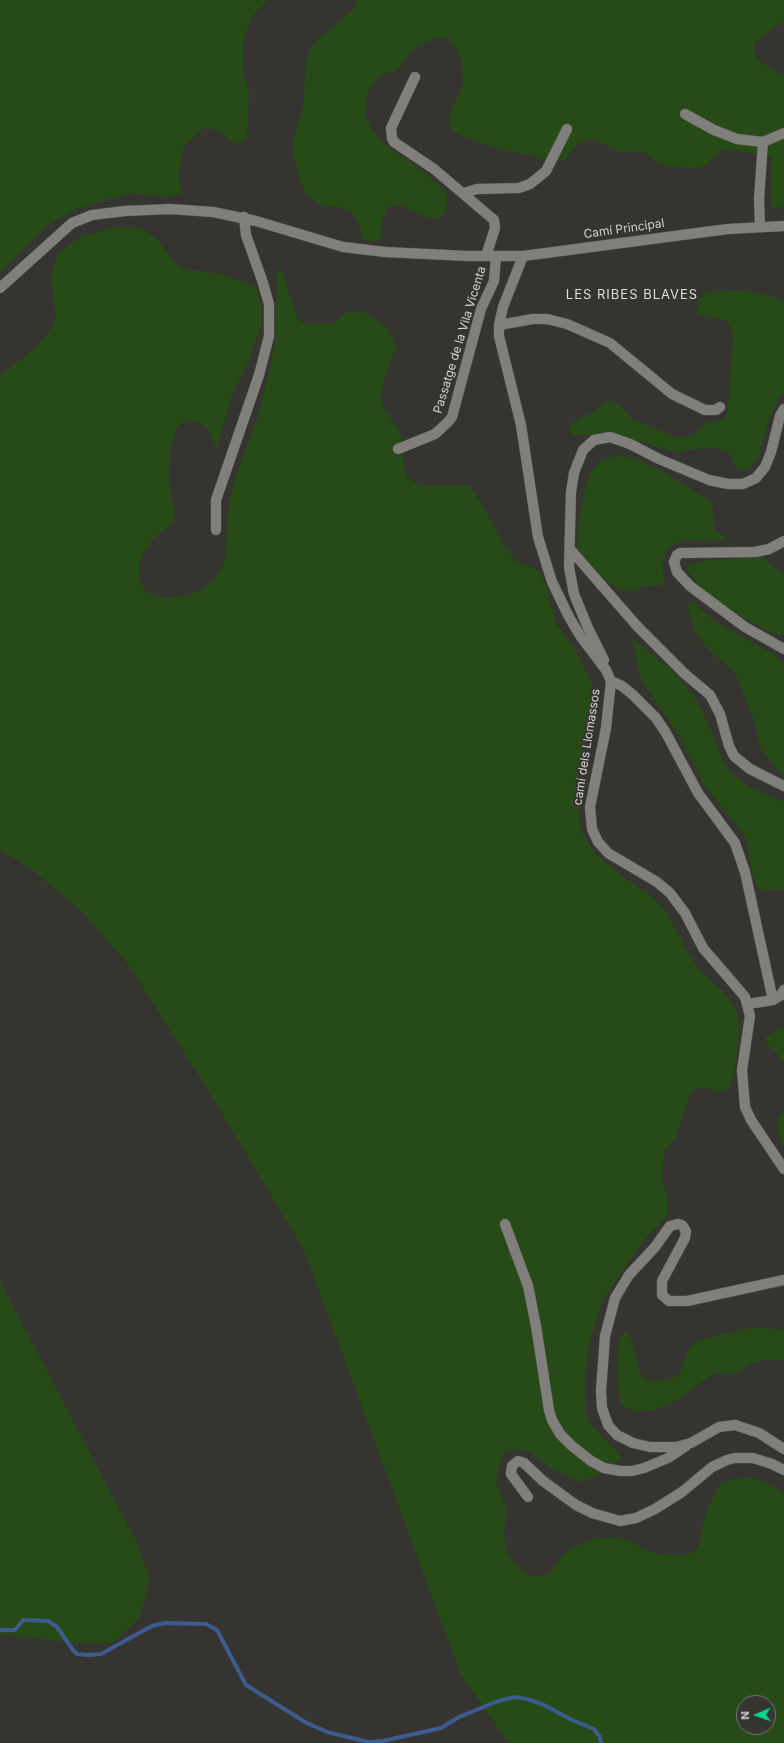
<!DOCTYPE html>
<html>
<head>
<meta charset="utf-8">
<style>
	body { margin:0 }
	#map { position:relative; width:784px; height:1743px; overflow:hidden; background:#363431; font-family:Inter,sans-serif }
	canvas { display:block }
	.north { position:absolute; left:736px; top:1695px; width:40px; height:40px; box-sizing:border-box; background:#363431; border:1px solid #757471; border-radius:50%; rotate:268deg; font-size:11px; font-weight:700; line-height:16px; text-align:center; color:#d4d3d1 }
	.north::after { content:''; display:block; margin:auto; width:14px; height:18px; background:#00d98c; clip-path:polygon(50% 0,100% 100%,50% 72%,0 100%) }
</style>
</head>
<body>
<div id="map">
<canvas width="784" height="1743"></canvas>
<div class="north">N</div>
</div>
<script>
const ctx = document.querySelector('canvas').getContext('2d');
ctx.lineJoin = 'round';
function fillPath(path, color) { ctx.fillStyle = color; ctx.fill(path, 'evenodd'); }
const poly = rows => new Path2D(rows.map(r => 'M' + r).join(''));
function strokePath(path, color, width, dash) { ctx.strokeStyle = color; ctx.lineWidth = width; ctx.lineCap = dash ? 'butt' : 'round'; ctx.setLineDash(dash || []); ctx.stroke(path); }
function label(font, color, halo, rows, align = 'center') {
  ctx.font = font + ' Inter,sans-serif'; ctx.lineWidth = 4; ctx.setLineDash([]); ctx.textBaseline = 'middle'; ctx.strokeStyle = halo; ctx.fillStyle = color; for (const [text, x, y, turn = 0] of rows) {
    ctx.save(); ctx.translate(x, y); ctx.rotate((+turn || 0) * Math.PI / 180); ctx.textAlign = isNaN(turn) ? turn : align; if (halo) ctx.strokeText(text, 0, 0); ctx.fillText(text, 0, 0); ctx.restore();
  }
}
fillPath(poly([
	[0,0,268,0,252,16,244,38,243,72,249,93,247,136,242,143,235,143,218,130,204,128,187,143,183,149,179,172,181,193,168,197,131,193,79,208,46,226,0,273],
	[354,0,784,0,784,21,762,36,756,41,754,48,756,56,760,61,772,70,784,75,784,207,771,207,771,157,729,149,721,151,705,165,698,168,675,167,661,164,643,152,620,152,594,139,579,142,566,159,560,161,506,151,463,137,451,130,449,124,451,111,463,85,462,62,457,50,448,39,434,38,414,48,396,72,389,72,376,79,367,94,366,117,372,130,382,142,430,177,446,192,448,199,445,214,438,218,431,219,402,205,388,207,382,219,381,237,375,241,368,242,362,238,359,225,352,212,344,208,322,205,309,198,302,185,294,159,294,137,304,103,305,67,308,54,314,42,333,28,354,8,358,3],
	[115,227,133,227,146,231,159,241,174,262,179,266,186,269,221,274,256,287,262,311,261,326,250,358,232,394,217,448,207,428,202,423,188,421,181,423,176,429,170,451,169,484,175,514,174,521,151,541,141,557,139,565,139,579,146,592,160,597,168,598,190,595,211,583,224,564,226,551,227,523,231,494,238,470,257,419,272,359,276,332,277,267,283,274,297,317,301,322,308,324,329,324,336,322,347,312,361,311,368,314,387,328,394,341,396,348,385,375,381,397,385,410,401,435,404,469,407,477,413,482,427,486,470,486,492,522,502,542,511,554,516,561,536,569,541,575,547,589,556,624,575,649,592,684,594,714,578,808,581,831,597,856,640,889,647,892,665,910,692,959,700,971,724,992,737,1012,739,1027,736,1065,730,1086,725,1091,718,1092,703,1087,696,1089,690,1094,677,1133,674,1140,664,1150,662,1180,667,1194,668,1215,644,1240,602,1301,590,1339,585,1375,586,1413,592,1426,618,1453,621,1459,593,1478,580,1482,552,1469,528,1451,513,1449,506,1452,501,1458,496,1482,507,1510,504,1534,506,1549,513,1562,523,1572,536,1577,549,1574,562,1556,574,1547,594,1539,614,1537,629,1541,654,1553,678,1556,692,1553,698,1548,707,1509,720,1484,733,1479,754,1478,780,1490,784,1494,784,1743,509,1743,461,1675,304,1250,211,1095,130,967,82,911,31,869,0,850,0,375,34,349,53,326,56,320,51,276,54,263,61,251,80,237],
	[744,1703,768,1703,768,1727,744,1727],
	[739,290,775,297,784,303,784,392,778,400,769,419,758,458,749,469,742,470,736,466,729,453,716,448,694,449,679,453,631,439,594,434,573,435,569,428,574,422,594,411,607,401,614,401,634,420,676,437,690,436,696,433,707,423,721,420,726,415,728,408,733,335,731,327,727,321,698,314,698,300,703,295,710,292],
	[614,456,628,457,644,462,677,480,709,500,713,506,714,526,717,532,728,540,686,540,672,545,667,549,662,563,665,585,643,586,631,591,623,591,610,584,593,568,577,548,577,529,586,486,591,472,600,461],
	[761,557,784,575,784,635,774,634,760,627,716,601,704,592,687,570,690,564,710,560],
	[692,601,714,621,773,654,784,665,784,777,761,749,752,714,735,673,707,648,694,630,687,605],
	[633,639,673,671,692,694,703,712,723,760,731,773,750,787,784,802,784,890,759,891,752,874,746,838,733,820,703,784,679,736,640,678],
	[784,1027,784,1063,779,1055,767,1044,765,1037],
	[784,1110,784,1147,777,1127,778,1119],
	[0,1281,136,1541,150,1578,140,1617,113,1643,76,1643,0,1634],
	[755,1327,784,1330,784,1361,763,1360,750,1364,737,1373,717,1373,710,1376,674,1402,654,1410,634,1412,622,1405,619,1398,617,1359,620,1335,627,1332,631,1339,641,1376,646,1380,661,1381,676,1377,681,1372,685,1357,693,1344,699,1340]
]), '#274b16');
strokePath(poly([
	[0,1630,15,1630,23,1620,48,1621,57,1627,73,1650,77,1654,88,1655,101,1654,152,1626,165,1623,206,1624,217,1630,246,1685,305,1722,327,1732,368,1742,383,1741,441,1728,459,1717,498,1701,515,1697,527,1699,542,1704,572,1720,594,1729,600,1737,601,1743]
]), '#3d5b8f', 4);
const street = poly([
	[415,77,391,128,392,138,394,142,434,169,494,220,495,228,486,256],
	[685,114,714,130,737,139,763,142,784,133],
	[464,193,477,189,519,188,530,184,546,171,567,129],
	[760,226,759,199,763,142],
	[523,256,503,307,499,325,499,336,521,425,538,537,552,582,569,617,581,637,606,670,611,681,606,728,590,807,592,829,598,842,608,853,657,882,670,893,685,913,703,948,745,997,750,1016,742,1070,745,1107,751,1120,784,1169],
	[0,288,72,223,92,215,125,211,170,209,213,212,256,221,343,247,385,252,468,256,523,256,728,229,784,226],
	[499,325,533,319,547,319,567,324,610,343,672,394,705,410,716,410,720,407],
	[398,449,435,434,448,422,452,417,481,309,494,281,496,256],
	[216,530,216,500,259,375,269,336,269,304,262,280,246,235,244,217],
	[784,541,769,549,755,552,680,553,677,555,674,562,677,572,690,586,745,627,784,649],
	[570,549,637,626,685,674,710,695,720,714,729,746,734,756,750,769,784,786],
	[604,660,588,628,574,594,569,567,571,492,574,473,583,450,594,440,610,437,630,444,659,459,709,480,728,484,743,484,756,478,765,467,771,452,780,416,784,409],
	[611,681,622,686,632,694,656,718,666,733,698,793,735,843,745,872,773,1000],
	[748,1004,773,1000,780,996,784,990],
	[505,1224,528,1286,536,1326,549,1410,552,1420,560,1434,572,1446,591,1461,604,1468,620,1471,632,1471,644,1468,668,1458,686,1446],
	[784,1280,687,1301,669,1301,662,1295,662,1281,685,1238,686,1231,682,1225,678,1224,670,1226,655,1247,629,1275,615,1298,605,1336,601,1391,602,1408,608,1425,617,1435,633,1443,650,1447,676,1447,691,1443,719,1427,735,1425,759,1433,784,1449],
	[528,1497,511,1474,512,1466,518,1461,524,1463,543,1481,576,1505,592,1513,620,1521,636,1518,655,1509,682,1492,712,1467,727,1460,735,1458,753,1458,772,1464,784,1470]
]);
strokePath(street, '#555350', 11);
strokePath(street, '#817f7c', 10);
label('12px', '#d4d3d1', '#363431', [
	["Camí Principal",624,229,-8],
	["Passatge de la Vila Vicenta",460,340,-73],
	["camí dels Llomassos",587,747,-81]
]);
ctx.letterSpacing = '1px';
label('13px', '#dfddd9', '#363431', [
	["LES RIBES BLAVES",632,295]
]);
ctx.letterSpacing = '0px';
</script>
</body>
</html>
